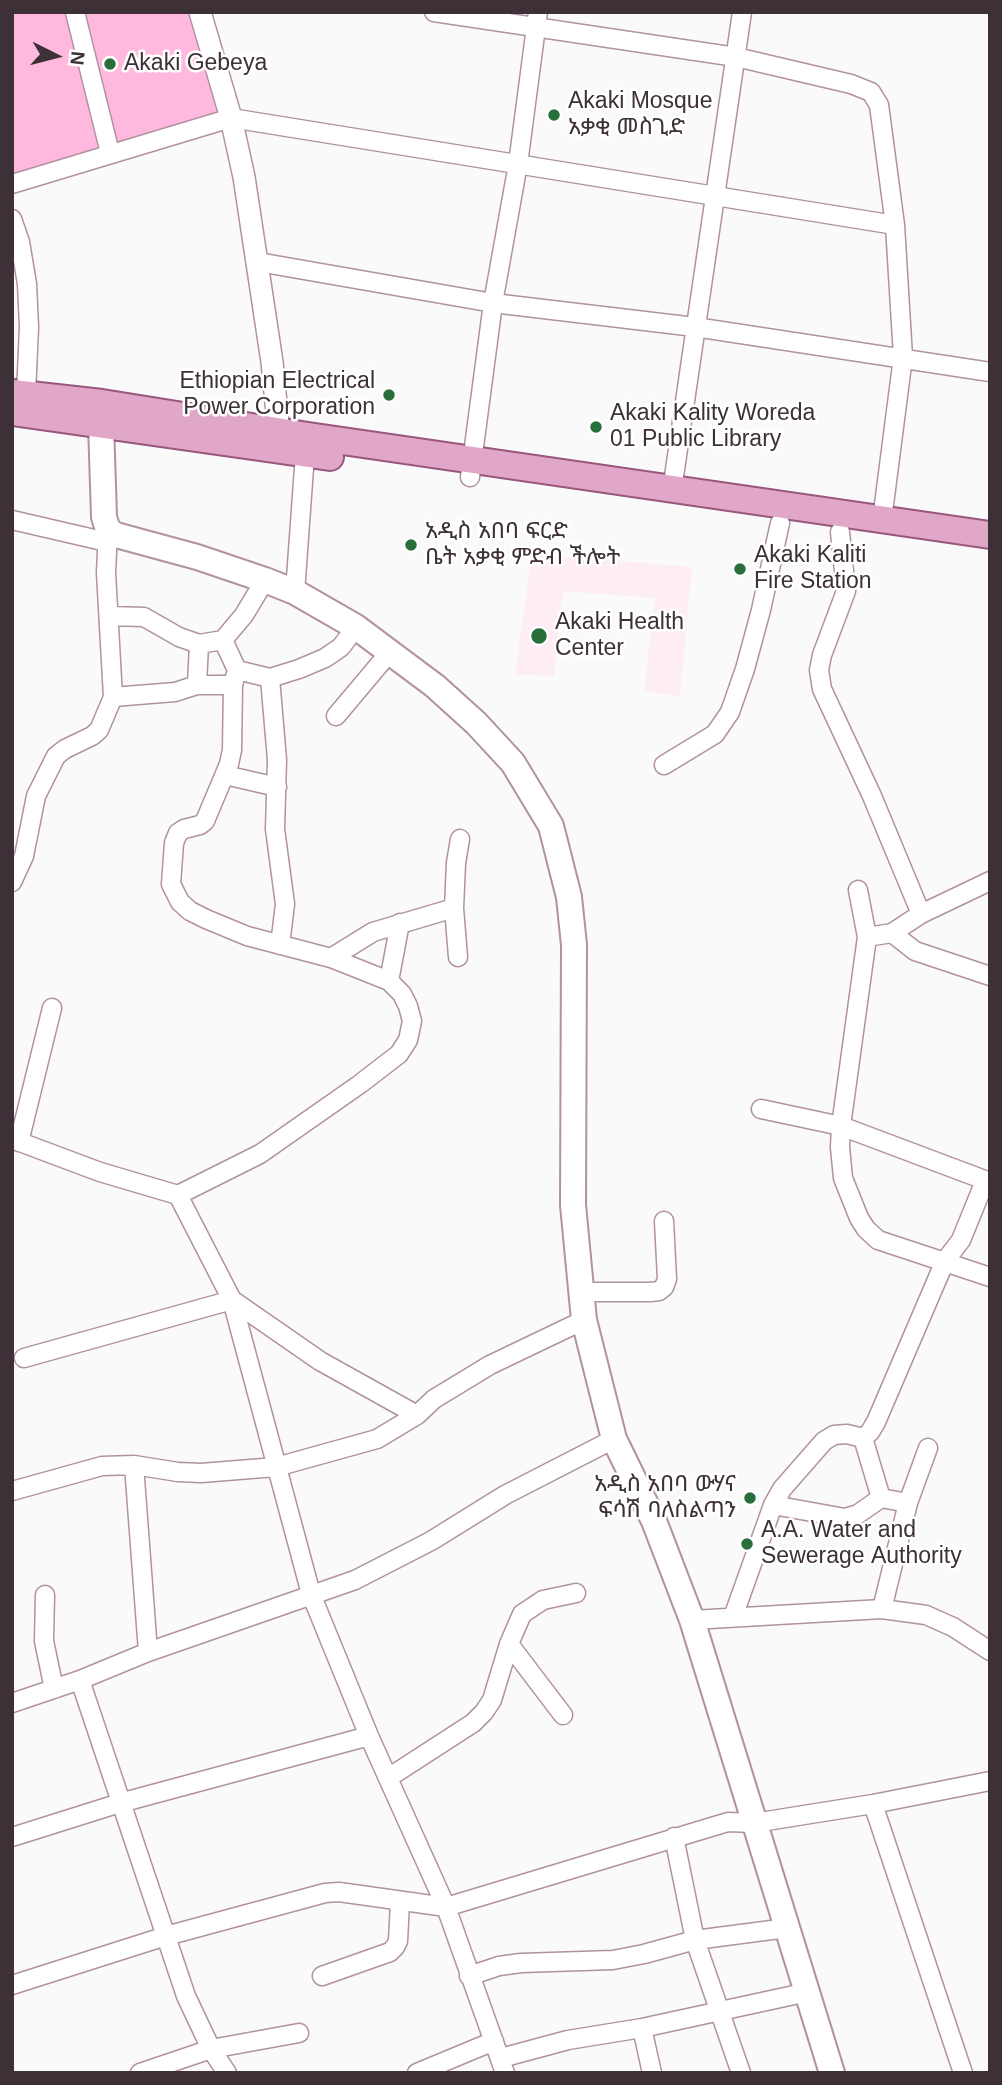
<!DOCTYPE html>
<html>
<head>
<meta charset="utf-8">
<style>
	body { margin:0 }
	#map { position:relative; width:1002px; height:2085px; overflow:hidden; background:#fafafa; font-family:Helvetica,sans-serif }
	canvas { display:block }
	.frame { position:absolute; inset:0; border:14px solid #3d3037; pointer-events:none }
	.north { position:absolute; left:21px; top:21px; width:70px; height:70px; -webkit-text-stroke:5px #fff; paint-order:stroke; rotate:96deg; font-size:19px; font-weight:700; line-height:28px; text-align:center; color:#3d3037 }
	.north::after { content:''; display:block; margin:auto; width:24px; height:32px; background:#3d3037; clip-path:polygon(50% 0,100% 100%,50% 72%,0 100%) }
</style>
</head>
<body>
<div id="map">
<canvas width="1002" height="2085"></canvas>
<div class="frame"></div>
<div class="north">N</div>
</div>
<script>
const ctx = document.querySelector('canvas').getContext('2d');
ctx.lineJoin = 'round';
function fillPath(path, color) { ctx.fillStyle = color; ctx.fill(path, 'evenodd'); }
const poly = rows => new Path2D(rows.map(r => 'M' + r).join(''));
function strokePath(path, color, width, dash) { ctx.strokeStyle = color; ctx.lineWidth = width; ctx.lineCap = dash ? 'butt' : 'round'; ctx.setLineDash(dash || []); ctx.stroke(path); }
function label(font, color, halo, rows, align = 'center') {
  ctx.font = font + ' Helvetica,"Noto Sans Ethiopic",sans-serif'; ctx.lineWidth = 5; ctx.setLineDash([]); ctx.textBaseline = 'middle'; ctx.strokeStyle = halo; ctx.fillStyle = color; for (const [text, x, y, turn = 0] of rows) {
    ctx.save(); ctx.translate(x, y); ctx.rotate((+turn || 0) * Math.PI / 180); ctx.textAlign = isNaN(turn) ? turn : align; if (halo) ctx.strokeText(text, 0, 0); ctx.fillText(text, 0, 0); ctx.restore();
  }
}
fillPath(poly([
	[532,554,692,567,680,697,644,691,655,598,563,591,554,676,515,674]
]), '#feedf5');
const building = poly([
	[12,12,194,12,223,115,12,183,12,12]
]);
fillPath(building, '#ffb9de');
strokePath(building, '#cbaabb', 2);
const minor = poly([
	[75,12,110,153],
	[434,12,736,57,851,84,871,92,879,105,895,225,903,357,882,520],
	[12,184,231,118,895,225],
	[12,219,20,242,27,284,29,327,26,394],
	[258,262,493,303,695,327,990,372],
	[470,477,493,303,518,164,538,12],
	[672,490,742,12],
	[12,520,107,542],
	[840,532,846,591,822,655,819,670,822,689,872,796,921,914],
	[295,592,305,454],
	[109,616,144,617,179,637,199,644,223,640,244,615,265,580],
	[237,670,270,678,299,669,325,658,341,647,356,627],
	[270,678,277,760,275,829,285,904,280,945],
	[197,685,199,644],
	[113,697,175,692,197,685,233,685],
	[336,716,389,653],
	[664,765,715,734,730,712,745,669,761,610,780,523],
	[225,775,277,787],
	[12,882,24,856,36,796,56,756,65,749,92,736,99,730,113,697,106,573,108,530],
	[858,890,867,937,841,1126,840,1147,843,1178,859,1218,866,1229,878,1240,990,1277],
	[892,933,915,951,990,976],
	[867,937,892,933,921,914,990,881],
	[458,957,454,908,456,863,460,839],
	[331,958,373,932,454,908],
	[389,981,400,923],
	[761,1109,841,1126,990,1182],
	[12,1139,100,1172,178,1195,260,1154,360,1084,399,1054,408,1040,412,1021,408,1006,402,994,389,981,331,958,247,936,206,919,190,911,180,902,171,884,174,843,178,833,184,829,200,825,205,821,229,764,232,750,233,685,237,670,223,640],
	[19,1142,52,1008],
	[178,1195,232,1300,311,1594,369,1736,446,1907,505,2073],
	[581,1292,650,1292,659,1291,664,1287,667,1279,664,1221],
	[24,1358,232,1300,320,1361,417,1415,434,1399,490,1365,584,1320],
	[863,1438,870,1432,876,1422,945,1261,961,1240,985,1181],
	[863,1438,881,1498],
	[134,1465,178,1472,201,1473,276,1467,377,1439,417,1415],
	[12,1491,102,1466,134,1465,148,1652],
	[773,1505,845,1518,858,1514,881,1498,908,1503],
	[45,1595,44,1641,54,1689],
	[882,1609,908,1503,928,1448],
	[733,1617,773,1505,782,1489,824,1441,834,1435,847,1434,863,1438],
	[692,1620,882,1609,926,1615,953,1627,990,1651],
	[509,1644,563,1715],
	[80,1680,186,1996,211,2049,227,2073],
	[12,1703,80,1680,148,1652,355,1580,431,1541,505,1495,614,1439],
	[388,1778,473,1723,484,1712,492,1700,509,1644,522,1614,543,1600,576,1593],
	[873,1804,963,2073],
	[12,1837,120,1803,369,1736],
	[674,1837,695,1940,741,2073],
	[322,1976,390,1952,395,1947,398,1941,400,1902],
	[469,1976,499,1966,521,1963,613,1960,644,1954,695,1940,787,1928],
	[12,1985,166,1936,325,1893,339,1892,446,1907,728,1822,754,1823,873,1804,990,1781],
	[642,2028,652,2073],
	[501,2058,568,2040,642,2028,808,1992],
	[140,2073,211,2049,299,2033],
	[417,2073,494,2041]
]);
const tertiary = poly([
	[200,12,231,118,244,177,272,362,280,444]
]);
const secondary = poly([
	[101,424,104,517,108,530,116,535,197,557,265,580,295,592,356,627,435,686,476,723,513,763,551,826,569,897,574,945,573,1205,584,1320,614,1439,654,1521,692,1620,832,2073]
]);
const primary = poly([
	[12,393,102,403,308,436,990,535],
	[12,412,330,457]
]);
strokePath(minor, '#b191a2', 21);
strokePath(tertiary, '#b191a2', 24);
strokePath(secondary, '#b191a2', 28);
strokePath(primary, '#99577d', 30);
strokePath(minor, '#fff', 18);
strokePath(tertiary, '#fff', 21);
strokePath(secondary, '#fff', 24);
strokePath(primary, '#e0a7c8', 26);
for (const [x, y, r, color] of [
	[110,64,7,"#296f3b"],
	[554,115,7,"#296f3b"],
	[389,395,7,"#296f3b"],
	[596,427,7,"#296f3b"],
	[411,545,7,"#296f3b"],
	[740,569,7,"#296f3b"],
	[539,636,9,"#296f3b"],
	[750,1498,7,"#296f3b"],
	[747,1544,7,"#296f3b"]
]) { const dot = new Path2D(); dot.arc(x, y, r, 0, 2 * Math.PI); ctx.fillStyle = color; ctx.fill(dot); strokePath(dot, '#fff', 2.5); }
label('23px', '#3d3037', '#fff', [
	["Akaki Gebeya",124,64],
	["Akaki Mosque",568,102],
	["አቃቂ መስጊድ",568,128],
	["Ethiopian Electrical",375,382,"right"],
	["Power Corporation",375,408,"right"],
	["Akaki Kality Woreda",610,414],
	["01 Public Library",610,440],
	["አዲስ አበባ ፍርድ",425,532],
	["ቤት አቃቂ ምድብ ችሎት",425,558],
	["Akaki Kaliti",754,556],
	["Fire Station",754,582],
	["Akaki Health",555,623],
	["Center",555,649],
	["አዲስ አበባ ውሃና",736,1485,"right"],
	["ፍሳሽ ባለስልጣን",736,1511,"right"],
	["A.A. Water and",761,1531],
	["Sewerage Authority",761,1557]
], 'left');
</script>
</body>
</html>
